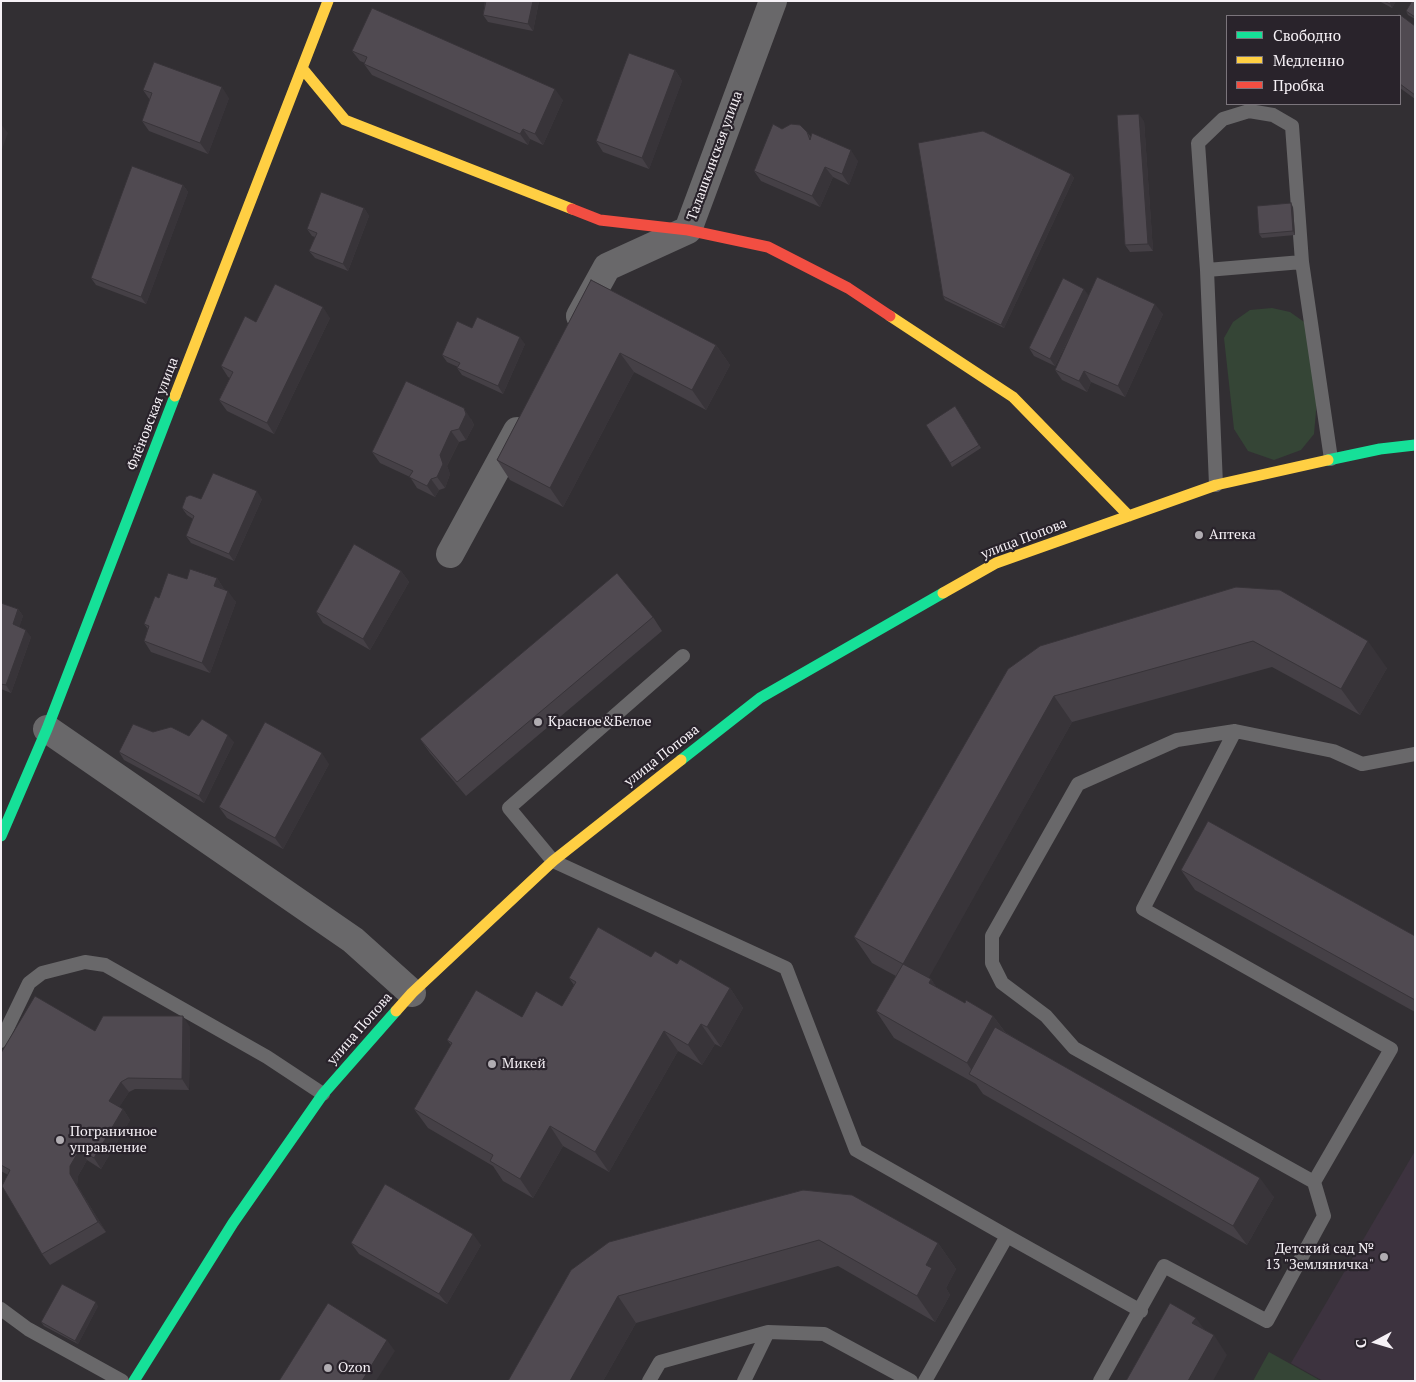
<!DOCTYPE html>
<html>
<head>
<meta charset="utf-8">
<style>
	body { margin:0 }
	#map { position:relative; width:1416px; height:1382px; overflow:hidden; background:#322f33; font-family:"PT Serif",serif }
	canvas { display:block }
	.frame { position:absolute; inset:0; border:2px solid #f6f1f6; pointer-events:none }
	.legend { position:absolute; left:1226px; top:15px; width:175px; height:90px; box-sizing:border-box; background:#29232b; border:1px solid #7b757c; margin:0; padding:6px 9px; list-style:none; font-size:15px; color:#f6f1f6 }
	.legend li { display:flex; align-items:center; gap:10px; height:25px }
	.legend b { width:25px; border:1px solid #7b757c }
	.north { position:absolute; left:1351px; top:1317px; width:50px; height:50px; -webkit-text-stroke:4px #29232b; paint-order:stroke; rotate:264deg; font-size:14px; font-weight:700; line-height:20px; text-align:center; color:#f6f1f6 }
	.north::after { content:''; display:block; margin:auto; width:18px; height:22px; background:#f6f1f6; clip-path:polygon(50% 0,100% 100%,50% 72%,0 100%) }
</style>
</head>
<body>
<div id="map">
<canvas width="1416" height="1382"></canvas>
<div class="frame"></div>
<ul class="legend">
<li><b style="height:6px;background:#16e098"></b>Свободно</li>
<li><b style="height:6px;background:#ffcf43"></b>Медленно</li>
<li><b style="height:6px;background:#f24e42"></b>Пробка</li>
</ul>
<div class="north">С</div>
</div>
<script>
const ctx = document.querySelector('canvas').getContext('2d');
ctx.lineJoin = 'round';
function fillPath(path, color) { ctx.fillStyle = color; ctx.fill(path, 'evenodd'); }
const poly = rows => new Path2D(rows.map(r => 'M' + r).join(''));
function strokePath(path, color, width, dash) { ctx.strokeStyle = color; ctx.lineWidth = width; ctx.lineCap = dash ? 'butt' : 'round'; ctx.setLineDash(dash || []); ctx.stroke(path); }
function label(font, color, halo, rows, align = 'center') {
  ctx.font = font + ' "PT Serif",serif'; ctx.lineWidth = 4.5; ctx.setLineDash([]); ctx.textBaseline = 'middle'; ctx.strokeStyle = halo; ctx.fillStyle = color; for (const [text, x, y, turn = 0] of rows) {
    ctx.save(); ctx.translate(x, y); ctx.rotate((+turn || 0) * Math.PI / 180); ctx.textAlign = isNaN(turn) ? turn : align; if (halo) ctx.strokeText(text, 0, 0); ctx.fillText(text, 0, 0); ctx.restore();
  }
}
fillPath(poly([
	[1415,1151,1415,1381,1323,1381,1291,1363]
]), '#3d333f');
fillPath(poly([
	[1272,308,1290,312,1307,324,1317,400,1314,434,1301,450,1274,460,1248,451,1234,429,1224,338,1233,322,1250,310],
	[1269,1352,1321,1381,1253,1381]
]), '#354536');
strokePath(poly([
	[1207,270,1302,262],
	[1216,485,1207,270,1198,143,1223,119,1249,111,1273,115,1292,126,1302,262,1331,459],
	[683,656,509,808,553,861,786,968,856,1150,1007,1236,925,1381],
	[1235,731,1143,909,1391,1049,1314,1182,1074,1048,1046,1016,1002,983,992,963,992,936,1078,784,1177,740,1235,731,1333,751,1362,764,1415,754],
	[1,1041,29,983,42,973,85,962,105,965,267,1057,323,1094],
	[1007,1236,1141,1311],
	[1,1309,28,1329,122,1381],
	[649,1381,660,1362,768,1332,824,1334,911,1381],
	[744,1381,768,1332],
	[1100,1381,1164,1266,1267,1321,1324,1216,1314,1182]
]), '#69686a', 14);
strokePath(poly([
	[580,316,607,267,688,230,773,1],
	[450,554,517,431],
	[47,729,353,940,412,993]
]), '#69686a', 28);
strokePath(poly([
	[1328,460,1380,449,1415,445],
	[681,760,760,698,943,593],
	[1,836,47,729,175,396],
	[134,1381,233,1223,323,1094,396,1011]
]), '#16e098', 11);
strokePath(poly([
	[302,68,345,120,572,209],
	[890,316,1013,397,1129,516],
	[175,396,328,1],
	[943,593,996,563,1216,485,1328,460],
	[396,1011,412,993,553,861,681,760]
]), '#ffcf43', 11);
strokePath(poly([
	[572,209,600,220,688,230,768,247,848,288,890,316]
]), '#f24e42', 11);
fillPath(poly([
	[485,1,539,1,533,31,488,22,483,15],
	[1379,1,1396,1,1392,8],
	[1415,1,1415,19,1408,15,1406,11],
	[1400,16,1415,26,1415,99,1400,88],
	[352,51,563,100,543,145,530,139,528,145,372,75,364,64,365,63,360,61],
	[675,70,682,81,649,169,603,152,596,141],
	[143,90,229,98,208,154,149,131,142,121,150,100],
	[1144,121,1153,251,1130,252,1125,245],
	[782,129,807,132,811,137,858,161,849,185,833,177,820,207,761,181,754,171],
	[1071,174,1074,178,1004,328,945,300,943,296],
	[183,185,188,192,146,304,96,285,91,278],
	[1293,207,1295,235,1262,238,1259,234],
	[364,208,369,216,348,271,315,258,309,251,315,237,312,236,307,229],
	[591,280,716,345,730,365,706,410,634,372,563,507,510,480,497,460],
	[1089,295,1163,314,1125,397,1091,382,1087,392,1062,380,1055,370,1073,330,1055,366,1034,356,1029,348],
	[330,318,274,434,227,411,219,400,230,378,228,377,221,366,256,322],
	[472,328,525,344,503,394,462,375,457,368,458,367,447,362,442,355],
	[955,406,981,448,952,467,950,463],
	[471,419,474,425,466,440,459,442,447,466,450,474,445,488,439,490,435,497,417,488,410,477,380,463,372,452],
	[201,499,262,499,234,561,191,543,186,536,193,519,187,515,182,508],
	[401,571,409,582,370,650,323,623,316,612],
	[217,578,224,589,236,602,210,673,151,652,144,641,148,629,144,624,159,598,187,579],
	[1236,587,1387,668,1360,715,1272,667,1072,722,928,978,931,979,936,987,965,1003,993,1016,1005,1032,1274,1197,1247,1245,983,1094,976,1084,894,1038,876,1011,896,976,872,963,854,937,1008,669],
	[1,603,18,609,23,616,19,627,31,637,11,693,1,689],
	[653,617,662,631,466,796,430,753,420,739],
	[189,736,234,742,204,803,124,760,119,752],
	[329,764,283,849,227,818,219,807],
	[1181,870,1415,936,1415,1012,1195,890],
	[651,957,677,964,730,988,743,1008,721,1047,715,1044,702,1065,678,1051,609,1172,563,1146,533,1198,503,1181,493,1166,428,1128,414,1109,451,1045,447,1040,522,1017,562,1006,574,985,569,978],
	[190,1027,189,1090,135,1089,129,1092,119,1107,123,1109,130,1120,101,1169,87,1160,78,1176,77,1185,106,1232,50,1265,42,1254,8,1175,1,1171,1,1053],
	[803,1190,938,1243,956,1269,946,1288,950,1295,935,1322,838,1266,636,1323,603,1381,508,1381,571,1270],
	[351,1243,481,1245,447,1304,359,1254],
	[98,1306,78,1344,44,1326,41,1322]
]), '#454046');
fillPath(poly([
	[533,1,539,1,533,31,528,24],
	[1391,1,1396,1,1392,8,1390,4],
	[675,70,682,81,649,169,642,158],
	[222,87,229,98,208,154,200,143],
	[555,89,563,100,543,145,535,134],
	[1139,114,1144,121,1153,251,1148,244],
	[1,124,8,133,1,152],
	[523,129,530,139,528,145,520,134],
	[851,150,858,161,849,185,842,174],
	[825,167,833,177,820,207,812,196],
	[1071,174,1074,178,1004,328,1001,325],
	[183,185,188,192,146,304,141,297],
	[1291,203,1293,207,1295,235,1293,231],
	[364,208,369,216,348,271,343,264],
	[1084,289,1089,296,1055,366,1050,359],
	[1155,304,1163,314,1125,397,1118,386],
	[323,307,330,318,274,434,267,423],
	[520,337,525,344,503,394,498,386],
	[716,345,730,365,706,410,692,390],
	[620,353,634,372,563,507,550,488],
	[1084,371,1091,382,1087,392,1079,381],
	[464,408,471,419,474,425,466,440,459,429],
	[451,431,459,442,447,466,450,474,445,488,437,477,440,455],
	[431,479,439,490,435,497,427,486],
	[257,491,262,499,234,561,229,554],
	[401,571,409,582,370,650,363,639],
	[217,578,224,589,214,586],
	[228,591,236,602,210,673,202,663],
	[18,609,23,616,18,632,13,624],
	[26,630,31,637,11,693,6,685],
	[1368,641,1387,668,1360,715,1341,689],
	[1054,696,1072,722,922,990,903,964],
	[228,735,234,742,204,803,199,796],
	[322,753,329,764,283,849,275,838],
	[931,979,949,1006,929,983],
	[730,988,743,1008,721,1047,707,1027],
	[183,1016,190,1027,189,1090,182,1079],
	[993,1016,1012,1042,978,1080,967,1063],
	[701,1024,715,1044,702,1065,688,1045],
	[664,1031,678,1051,609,1172,595,1152],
	[121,1082,129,1092,117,1111,109,1101],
	[123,1109,130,1120,101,1169,94,1158],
	[550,1126,563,1146,533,1198,520,1179],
	[80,1149,87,1160,78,1176,77,1185,106,1232,98,1222,70,1174,70,1166],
	[1260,1178,1274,1197,1247,1245,1233,1226],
	[473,1234,481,1245,447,1304,439,1294],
	[938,1243,956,1269,946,1288,950,1295,935,1322,917,1296,926,1265],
	[618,1296,636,1323,603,1381,570,1381],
	[96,1302,98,1306,78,1344,75,1341],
	[1196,1318,1210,1337,1192,1323],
	[1214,1335,1227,1355,1213,1381,1188,1381],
	[387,1340,395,1351,376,1381,362,1381]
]), '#383439');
const building = poly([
	[486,1,533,1,528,24,483,15,486,1],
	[1384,1,1391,1,1390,4,1384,1],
	[1412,1,1415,1,1415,17,1406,11,1412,1],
	[372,8,555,89,535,134,523,129,520,134,364,64,367,57,352,51,372,8],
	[1399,14,1415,26,1415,95,1400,84,1400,16,1398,16,1399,14],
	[629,53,675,70,642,158,596,141,629,53],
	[154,62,222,87,200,143,142,121,152,93,143,90,154,62],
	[1139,114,1148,244,1125,245,1117,115,1139,114],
	[773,124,782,129,791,124,800,125,807,132,810,140,812,133,851,150,842,174,825,167,812,196,754,171,773,124],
	[983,131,1071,174,1001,325,943,296,918,143,983,131],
	[132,166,183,185,141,297,91,278,132,166],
	[321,192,364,208,343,264,309,251,317,233,307,229,321,192],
	[1291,203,1293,231,1259,234,1257,206,1291,203],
	[1097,277,1155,304,1118,386,1084,371,1079,381,1055,370,1097,277],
	[1063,278,1084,289,1050,359,1029,348,1063,278],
	[591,280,716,345,692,390,620,353,550,488,497,460,591,280],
	[275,284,323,307,267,423,219,400,233,372,221,366,245,316,256,322,275,284],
	[477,317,520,337,498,386,457,368,460,363,442,355,457,321,472,328,477,317],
	[406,381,464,408,466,414,459,429,451,431,440,455,443,464,437,477,431,479,427,486,409,477,413,471,372,452,406,381],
	[955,406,979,445,950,463,926,425,955,406],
	[213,473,257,491,229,554,186,536,194,516,182,508,186,497,190,495,201,499,213,473],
	[354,544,401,571,363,639,316,612,354,544],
	[190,569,217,578,214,586,228,591,202,663,144,641,149,626,144,624,155,596,159,598,168,573,187,579,190,569],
	[617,573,653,617,457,782,420,739,617,573],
	[1236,587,1280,590,1368,641,1341,689,1253,641,1054,696,903,964,931,979,929,983,965,1003,966,1000,993,1016,967,1063,876,1011,903,964,854,937,1008,669,1040,646,1236,587],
	[1,603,18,609,13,624,26,630,6,685,1,684,1,603],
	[202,719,228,735,199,796,119,752,133,724,153,732,171,727,189,736,202,719],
	[265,722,322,753,275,838,219,807,265,722],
	[1208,821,1415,936,1415,1000,1181,870,1208,821],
	[598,927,651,957,655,951,677,964,680,959,730,988,707,1027,701,1024,688,1045,664,1031,595,1152,550,1126,520,1179,490,1161,493,1155,414,1109,452,1043,447,1040,476,990,522,1017,536,991,562,1006,576,982,569,978,598,927],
	[35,996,95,1031,103,1016,183,1016,182,1079,128,1078,121,1082,109,1101,123,1109,94,1158,80,1149,70,1166,70,1174,98,1222,42,1254,2,1186,10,1170,1,1165,1,1053,35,996],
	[995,1027,1260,1178,1233,1226,969,1074,995,1027],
	[385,1184,473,1234,439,1294,351,1243,385,1184],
	[803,1190,852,1195,938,1243,926,1265,932,1268,917,1296,819,1240,618,1296,570,1381,508,1381,571,1270,609,1242,803,1190],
	[62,1284,96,1302,75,1341,41,1322,62,1284],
	[328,1303,387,1340,362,1381,279,1381,328,1303],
	[1170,1303,1196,1318,1192,1323,1214,1335,1188,1381,1126,1381,1170,1303]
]);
fillPath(building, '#504a51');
strokePath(building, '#383439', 1);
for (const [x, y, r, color] of [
	[1199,535,5,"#b1adb2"],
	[538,722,5,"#b1adb2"],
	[492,1064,5,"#b1adb2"],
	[60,1140,5,"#b1adb2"],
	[1384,1257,5,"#b1adb2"],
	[328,1368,5,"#b1adb2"]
]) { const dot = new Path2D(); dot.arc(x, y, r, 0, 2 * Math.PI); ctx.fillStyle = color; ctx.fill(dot); strokePath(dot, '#29232b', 2); }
label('14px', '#f6f1f6', '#29232b', [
	["Талашкинская улица",715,156,-70],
	["Флёновская улица",153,414,-69],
	["улица Попова",1024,539,-21],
	["улица Попова",662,756,-38],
	["улица Попова",360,1029,-49]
]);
label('14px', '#f6f1f6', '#29232b', [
	["Аптека",1209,535],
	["Красное&Белое",548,722],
	["Микей",502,1064],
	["Пограничное",70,1132],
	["управление",70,1148],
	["Детский сад №",1374,1249,"right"],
	["13 \"Земляничка\"",1374,1265,"right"],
	["Ozon",338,1368]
], 'left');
</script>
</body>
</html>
